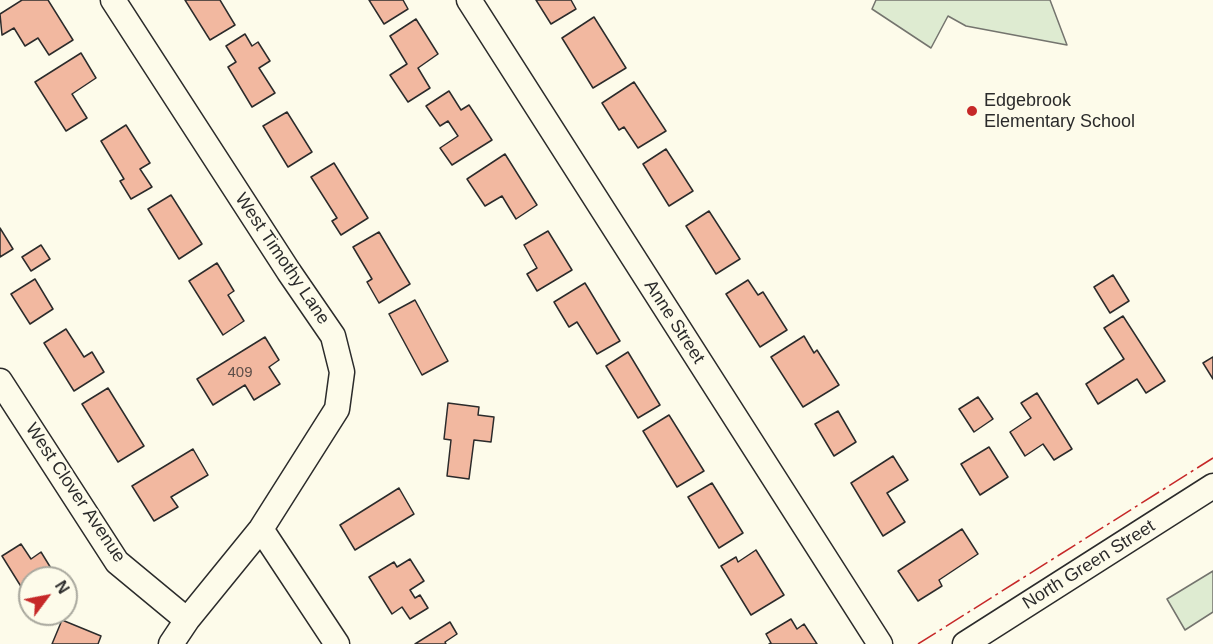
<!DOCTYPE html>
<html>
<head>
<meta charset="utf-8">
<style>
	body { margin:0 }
	#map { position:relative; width:1213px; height:644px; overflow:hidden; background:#fdfbea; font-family:Arial,sans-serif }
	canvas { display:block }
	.north { position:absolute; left:18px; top:566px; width:60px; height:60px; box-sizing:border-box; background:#fdfbea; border:2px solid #a9a89e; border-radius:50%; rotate:58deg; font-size:16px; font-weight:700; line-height:24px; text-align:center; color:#2b2b2b }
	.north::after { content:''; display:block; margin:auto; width:21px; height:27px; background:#c62828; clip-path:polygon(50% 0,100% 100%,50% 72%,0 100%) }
</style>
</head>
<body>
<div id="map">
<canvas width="1213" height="644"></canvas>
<div class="north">N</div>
</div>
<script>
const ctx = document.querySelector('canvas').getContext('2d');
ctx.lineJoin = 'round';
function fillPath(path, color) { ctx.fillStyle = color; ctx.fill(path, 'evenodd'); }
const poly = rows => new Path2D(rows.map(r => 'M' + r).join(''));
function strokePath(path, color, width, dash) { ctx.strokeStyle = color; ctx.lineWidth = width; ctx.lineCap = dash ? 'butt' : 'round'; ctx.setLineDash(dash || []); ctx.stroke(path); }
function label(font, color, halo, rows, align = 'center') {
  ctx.font = font + ' Arial,sans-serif'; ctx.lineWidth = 4.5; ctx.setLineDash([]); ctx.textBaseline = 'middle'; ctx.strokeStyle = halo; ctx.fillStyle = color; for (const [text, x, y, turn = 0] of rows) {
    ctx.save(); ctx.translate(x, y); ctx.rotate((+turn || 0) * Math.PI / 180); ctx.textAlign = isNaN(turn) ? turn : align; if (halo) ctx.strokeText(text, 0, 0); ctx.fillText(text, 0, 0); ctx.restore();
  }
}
const green = poly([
	[876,0,1050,0,1067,45,966,26,948,16,931,48,872,9,876,0],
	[1213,571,1213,612,1185,630,1167,599,1213,571]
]);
fillPath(green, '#deebd1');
strokePath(green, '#74746e', 1.5);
const building = poly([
	[22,0,48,0,73,40,49,55,38,38,25,46,14,28,2,35,0,14,22,0],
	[185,0,220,0,235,25,210,40,185,0],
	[369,0,403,0,408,9,384,24,369,0],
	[536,0,571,0,576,9,551,24,536,0],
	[594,17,626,68,593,88,562,38,594,17],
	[416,19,438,54,418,68,430,88,408,102,390,75,407,64,390,36,416,19],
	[245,34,252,46,258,42,270,61,259,68,275,93,252,107,228,67,236,62,226,46,245,34],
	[81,53,96,78,72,94,87,118,66,131,35,82,81,53],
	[634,82,666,131,638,148,624,127,619,130,602,103,634,82],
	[449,91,461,110,469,105,492,140,452,165,440,148,458,136,448,121,440,126,426,106,449,91],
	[287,112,312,152,288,167,263,126,287,112],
	[126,125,150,163,140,169,152,187,131,199,120,181,124,179,101,141,126,125],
	[666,149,693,191,669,206,643,164,666,149],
	[505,154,537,205,516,219,502,196,485,206,467,179,505,154],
	[334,163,368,218,341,235,332,221,337,218,311,177,334,163],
	[171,195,202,244,179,259,148,209,171,195],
	[709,211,740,259,716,274,686,226,709,211],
	[0,228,13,249,0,257,0,228],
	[548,231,572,270,537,291,527,274,537,268,524,245,548,231],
	[379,232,410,284,379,303,367,282,372,279,353,247,379,232],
	[41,245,50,259,31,271,22,257,41,245],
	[217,263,234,291,228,295,244,321,223,335,189,281,217,263],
	[1113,275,1129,301,1110,313,1094,287,1113,275],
	[35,279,53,309,30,324,11,294,35,279],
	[748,280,758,295,763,292,787,330,760,347,726,294,748,280],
	[585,283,620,341,597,354,577,322,569,327,554,302,585,283],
	[415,300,448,361,422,375,389,314,415,300],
	[1123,316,1165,381,1146,393,1137,379,1098,404,1086,384,1124,359,1104,328,1123,316],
	[66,329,84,357,92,352,104,372,74,391,44,343,66,329],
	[804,336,814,353,817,350,839,385,803,407,771,357,804,336],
	[265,337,279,360,269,367,280,384,254,400,245,385,213,405,197,379,265,337],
	[628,352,660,405,638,418,606,366,628,352],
	[1213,357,1213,379,1203,363,1213,357],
	[108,388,144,446,118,462,82,404,108,388],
	[1037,393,1072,449,1054,460,1043,444,1025,456,1010,432,1031,418,1021,403,1037,393],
	[978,397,993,419,974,432,959,409,978,397],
	[448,403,479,407,478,415,494,417,491,442,474,440,469,479,447,476,451,440,444,439,448,403],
	[838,411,856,442,834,456,815,424,838,411],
	[669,415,704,471,677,487,643,431,669,415],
	[989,447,1008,477,980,495,961,464,989,447],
	[193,449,208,475,171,497,178,507,154,521,132,486,193,449],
	[893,456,908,480,887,493,905,522,883,536,851,483,893,456],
	[712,483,743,533,719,548,688,497,712,483],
	[399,488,414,514,355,550,340,525,399,488],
	[962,529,978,554,939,580,942,586,918,601,898,571,962,529],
	[21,544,31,559,41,552,57,578,30,578,30,601,2,556,21,544],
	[756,550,784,595,751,615,721,566,736,557,738,562,756,550],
	[410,559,424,581,410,590,415,598,420,595,428,608,410,619,402,607,392,614,369,577,394,562,397,567,410,559],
	[791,619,797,629,804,624,817,644,769,644,771,643,766,634,791,619],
	[62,620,101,636,98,644,52,644,62,620],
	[450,622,457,634,445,642,446,644,415,644,450,622]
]);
fillPath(building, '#f2b8a0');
strokePath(building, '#2b2b2b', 1.5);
const minor = poly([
	[113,0,289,272,333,336,342,372,337,409,261,529,187,620,171,644],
	[469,0,880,644],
	[0,381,117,562,187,620],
	[261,529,337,644],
	[965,644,1213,486]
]);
strokePath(minor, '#2b2b2b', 27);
strokePath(minor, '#fdfbea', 24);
strokePath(poly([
	[918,644,1213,458]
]), '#c62828', 1.5, [21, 4.5, 3, 4.5]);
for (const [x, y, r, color] of [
	[972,111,6,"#c62828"]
]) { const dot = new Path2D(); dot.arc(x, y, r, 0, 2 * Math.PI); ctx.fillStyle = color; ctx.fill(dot); strokePath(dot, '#fdfbea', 2); }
label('15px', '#5d4e48', null, [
	["409",240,373]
]);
label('18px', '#2b2b2b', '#fdfbea', [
	["Edgebrook",984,101],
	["Elementary School",984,122]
], 'left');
label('18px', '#2b2b2b', '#fdfbea', [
	["West Timothy Lane",282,259,56],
	["Anne Street",674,322,57],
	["West Clover Avenue",75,493,56],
	["North Green Street",1089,565,-32]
]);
</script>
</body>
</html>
